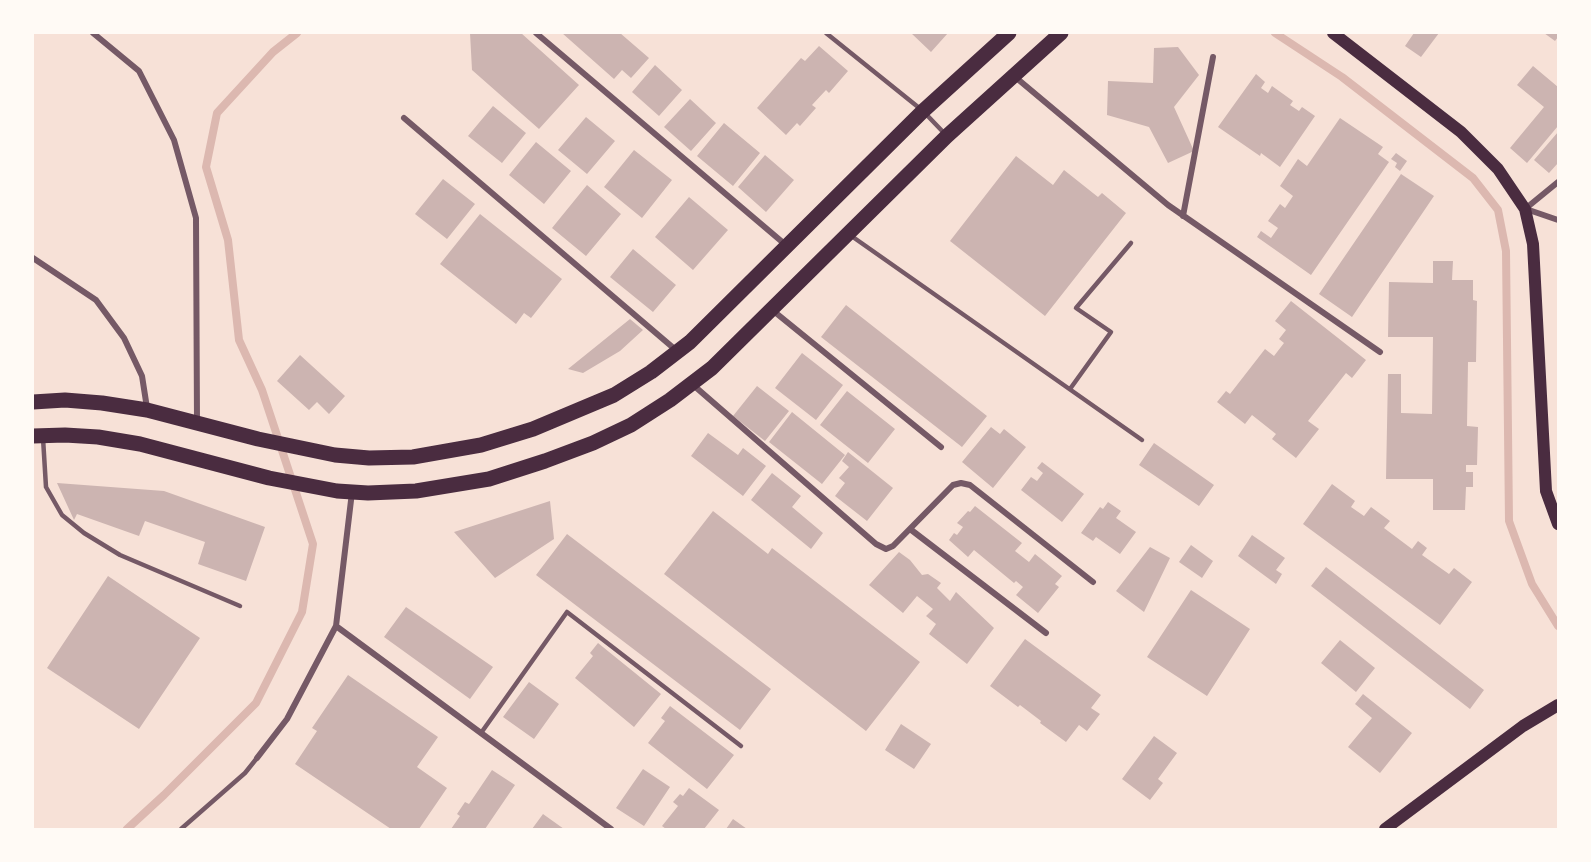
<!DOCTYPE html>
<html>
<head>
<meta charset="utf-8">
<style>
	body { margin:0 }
	#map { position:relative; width:1591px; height:862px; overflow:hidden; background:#f7e1d7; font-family:Barlow,sans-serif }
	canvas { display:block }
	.frame { position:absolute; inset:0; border:34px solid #fffaf5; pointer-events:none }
</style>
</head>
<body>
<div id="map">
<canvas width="1591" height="862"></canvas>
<div class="frame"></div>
</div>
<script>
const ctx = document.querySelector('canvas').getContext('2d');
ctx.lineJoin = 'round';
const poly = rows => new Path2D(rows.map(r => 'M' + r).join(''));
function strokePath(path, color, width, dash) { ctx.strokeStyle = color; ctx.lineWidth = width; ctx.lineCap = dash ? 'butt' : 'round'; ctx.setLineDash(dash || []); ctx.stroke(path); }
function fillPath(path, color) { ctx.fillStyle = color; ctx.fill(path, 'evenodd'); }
strokePath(poly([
	[1275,33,1342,77,1473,178,1498,210,1506,251,1509,521,1532,584,1558,626],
	[127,829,164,795,256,703,302,612,313,544,262,390,239,340,228,240,206,167,217,113,273,52,297,33]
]), '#dcb8b0', 8);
fillPath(poly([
	[470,33,521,33,579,85,539,129,472,70],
	[562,33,620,33,649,58,631,78,622,70,614,79],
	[911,33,948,33,931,52],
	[1414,33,1439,33,1421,57,1405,46],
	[1544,33,1558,33,1558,37,1555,41],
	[819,46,848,71,829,93,826,90,812,105,816,108,800,126,797,123,786,135,757,108,801,58,805,61],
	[1178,47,1199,75,1174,107,1194,151,1168,163,1149,127,1107,115,1108,81,1153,83,1154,48],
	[655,65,682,90,659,116,632,92],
	[1533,66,1558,87,1558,126,1527,163,1510,148,1544,107,1517,85],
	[1256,74,1265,82,1261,88,1268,93,1272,86,1293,101,1290,105,1299,111,1302,107,1315,116,1280,167,1261,153,1260,156,1218,127],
	[690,99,716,123,691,151,664,127],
	[493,106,526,133,502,163,468,136],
	[586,117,615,141,587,174,558,150],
	[1340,118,1383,147,1378,154,1389,162,1311,275,1257,237,1261,231,1271,238,1278,228,1268,221,1280,204,1285,208,1293,196,1280,186,1298,159,1307,166],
	[724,123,760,153,733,186,697,156],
	[1558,132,1558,163,1549,173,1534,160],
	[536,142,571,171,544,204,509,175],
	[634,150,672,180,642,218,604,187],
	[1396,153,1407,161,1400,171,1395,167,1397,163,1391,159],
	[765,155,794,180,766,212,738,187],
	[1016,156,1053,185,1064,170,1098,197,1102,193,1126,213,1045,316,950,241],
	[1401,174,1434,196,1352,317,1319,294],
	[443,179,475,204,447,239,415,214],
	[587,185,621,214,586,256,552,228],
	[689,197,728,230,693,270,655,237],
	[480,214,562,279,531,318,524,313,516,324,440,264],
	[633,249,676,285,653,312,610,277],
	[1433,261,1453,261,1452,280,1473,280,1473,300,1477,301,1476,362,1468,362,1467,426,1478,427,1477,465,1466,465,1466,472,1473,472,1473,487,1466,487,1465,510,1433,510,1433,479,1386,479,1388,374,1401,374,1401,413,1432,414,1433,337,1388,337,1389,282,1433,283],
	[1291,301,1366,360,1352,378,1346,373,1308,421,1319,429,1296,458,1272,439,1276,434,1252,415,1245,424,1217,402,1226,391,1230,394,1265,349,1274,356,1284,343,1279,339,1286,330,1275,321],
	[846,305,987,416,962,447,821,337],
	[630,319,643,330,620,351,583,373,568,369],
	[802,353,843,385,816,420,775,388],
	[300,355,345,396,329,414,317,402,309,410,277,381],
	[757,386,789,411,765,441,733,416],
	[847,391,895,429,868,463,820,425],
	[792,412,845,455,822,484,769,442],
	[991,427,1000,434,1004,429,1026,447,993,488,962,462],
	[708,433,738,455,743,448,766,466,743,496,691,456],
	[1154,443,1214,485,1199,506,1139,465],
	[848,452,893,488,867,521,835,496,845,483,839,478,849,467,842,461],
	[1042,462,1084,494,1062,522,1021,490,1031,477,1037,481,1043,473,1037,468],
	[772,473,801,496,792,507,823,533,811,549,751,500],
	[57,483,164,491,265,527,246,581,198,564,205,542,145,521,139,536,77,514,74,520],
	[1332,484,1355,501,1351,507,1364,516,1371,507,1390,521,1384,528,1412,549,1418,541,1427,548,1422,555,1449,574,1454,568,1472,582,1440,625,1303,524],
	[550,501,554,539,495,578,454,532],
	[1108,502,1121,511,1116,518,1136,532,1120,554,1096,537,1093,541,1081,533,1100,507,1103,509],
	[975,506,1022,543,1015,551,1029,562,1035,554,1062,576,1055,584,1059,587,1038,613,1016,595,1023,587,1016,581,1014,583,974,550,968,557,949,540,954,533,957,535,963,527,957,523,968,511,970,512],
	[713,511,768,554,772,548,920,662,866,731,664,574],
	[567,534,771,689,740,730,536,575],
	[1252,535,1285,558,1276,570,1282,574,1276,584,1238,556],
	[1191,545,1213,561,1202,578,1179,562],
	[1150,547,1170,558,1144,612,1116,591],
	[899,552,910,560,922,575,928,574,941,583,937,588,950,601,956,592,994,628,967,664,929,634,936,624,926,616,933,609,917,596,903,613,869,585],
	[1326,567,1484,690,1470,709,1311,586],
	[108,576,200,638,139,729,47,668],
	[1191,590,1250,629,1207,696,1147,657],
	[406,607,493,667,470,699,384,637],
	[1025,639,1101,695,1091,708,1100,714,1087,731,1079,725,1066,742,1040,723,1041,721,1020,705,1018,707,990,686],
	[1340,640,1375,668,1356,692,1321,663],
	[598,643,661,694,634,727,575,678,593,656,590,653],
	[348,675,438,737,417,767,447,788,419,829,391,829,295,764,317,731,312,728],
	[529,682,559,704,534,739,503,717],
	[1363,694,1412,733,1380,773,1348,747,1372,718,1355,704],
	[670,706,734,755,707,789,648,743,665,721,661,718],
	[901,724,931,744,914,769,885,750],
	[1154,736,1177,753,1158,779,1163,783,1150,800,1122,779],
	[643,769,670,787,644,826,616,808],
	[492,770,515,785,485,829,451,829,460,816,457,814,465,802,469,804],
	[689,788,719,810,704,829,666,829,662,826,678,806,673,802,680,794,683,796],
	[543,814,564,829,532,829],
	[733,819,747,829,726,829]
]), '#ccb4b1');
strokePath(poly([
	[826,33,923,111,945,134],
	[850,235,1142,440],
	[1070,389,1111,332,1076,308,1131,243],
	[43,438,46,487,62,515,84,533,120,555,240,606],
	[481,733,567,612,741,746],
	[181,829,245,773,257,758]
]), '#755966', 4.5);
strokePath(poly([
	[93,33,139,71,174,140,196,218,197,422],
	[536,33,787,246],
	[1014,76,1168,205,1380,352],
	[404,118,677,351],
	[1525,209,1558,182],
	[1526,209,1558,220],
	[1183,216,1213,57],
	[33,258,96,300,124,338,142,376,147,408],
	[771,309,941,447],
	[692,384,876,544,886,549,893,546,953,485,961,483,970,485,1093,582],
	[352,492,336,626,611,829],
	[910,529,1046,633],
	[257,758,287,719,336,626]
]), '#755966', 6);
strokePath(poly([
	[1333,33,1461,132,1498,169,1525,209,1533,244,1546,491,1558,524],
	[1385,829,1523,726,1558,705]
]), '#4a2c40', 12);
strokePath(poly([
	[33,402,65,400,102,403,147,410,258,439,335,455,369,458,413,457,481,445,533,429,614,395,651,372,690,342,923,111,1009,33],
	[33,436,65,435,98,437,140,444,269,478,337,491,368,493,416,491,489,479,545,461,593,443,631,425,670,400,712,368,947,136,1061,33]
]), '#4a2c40', 15);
</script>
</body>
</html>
